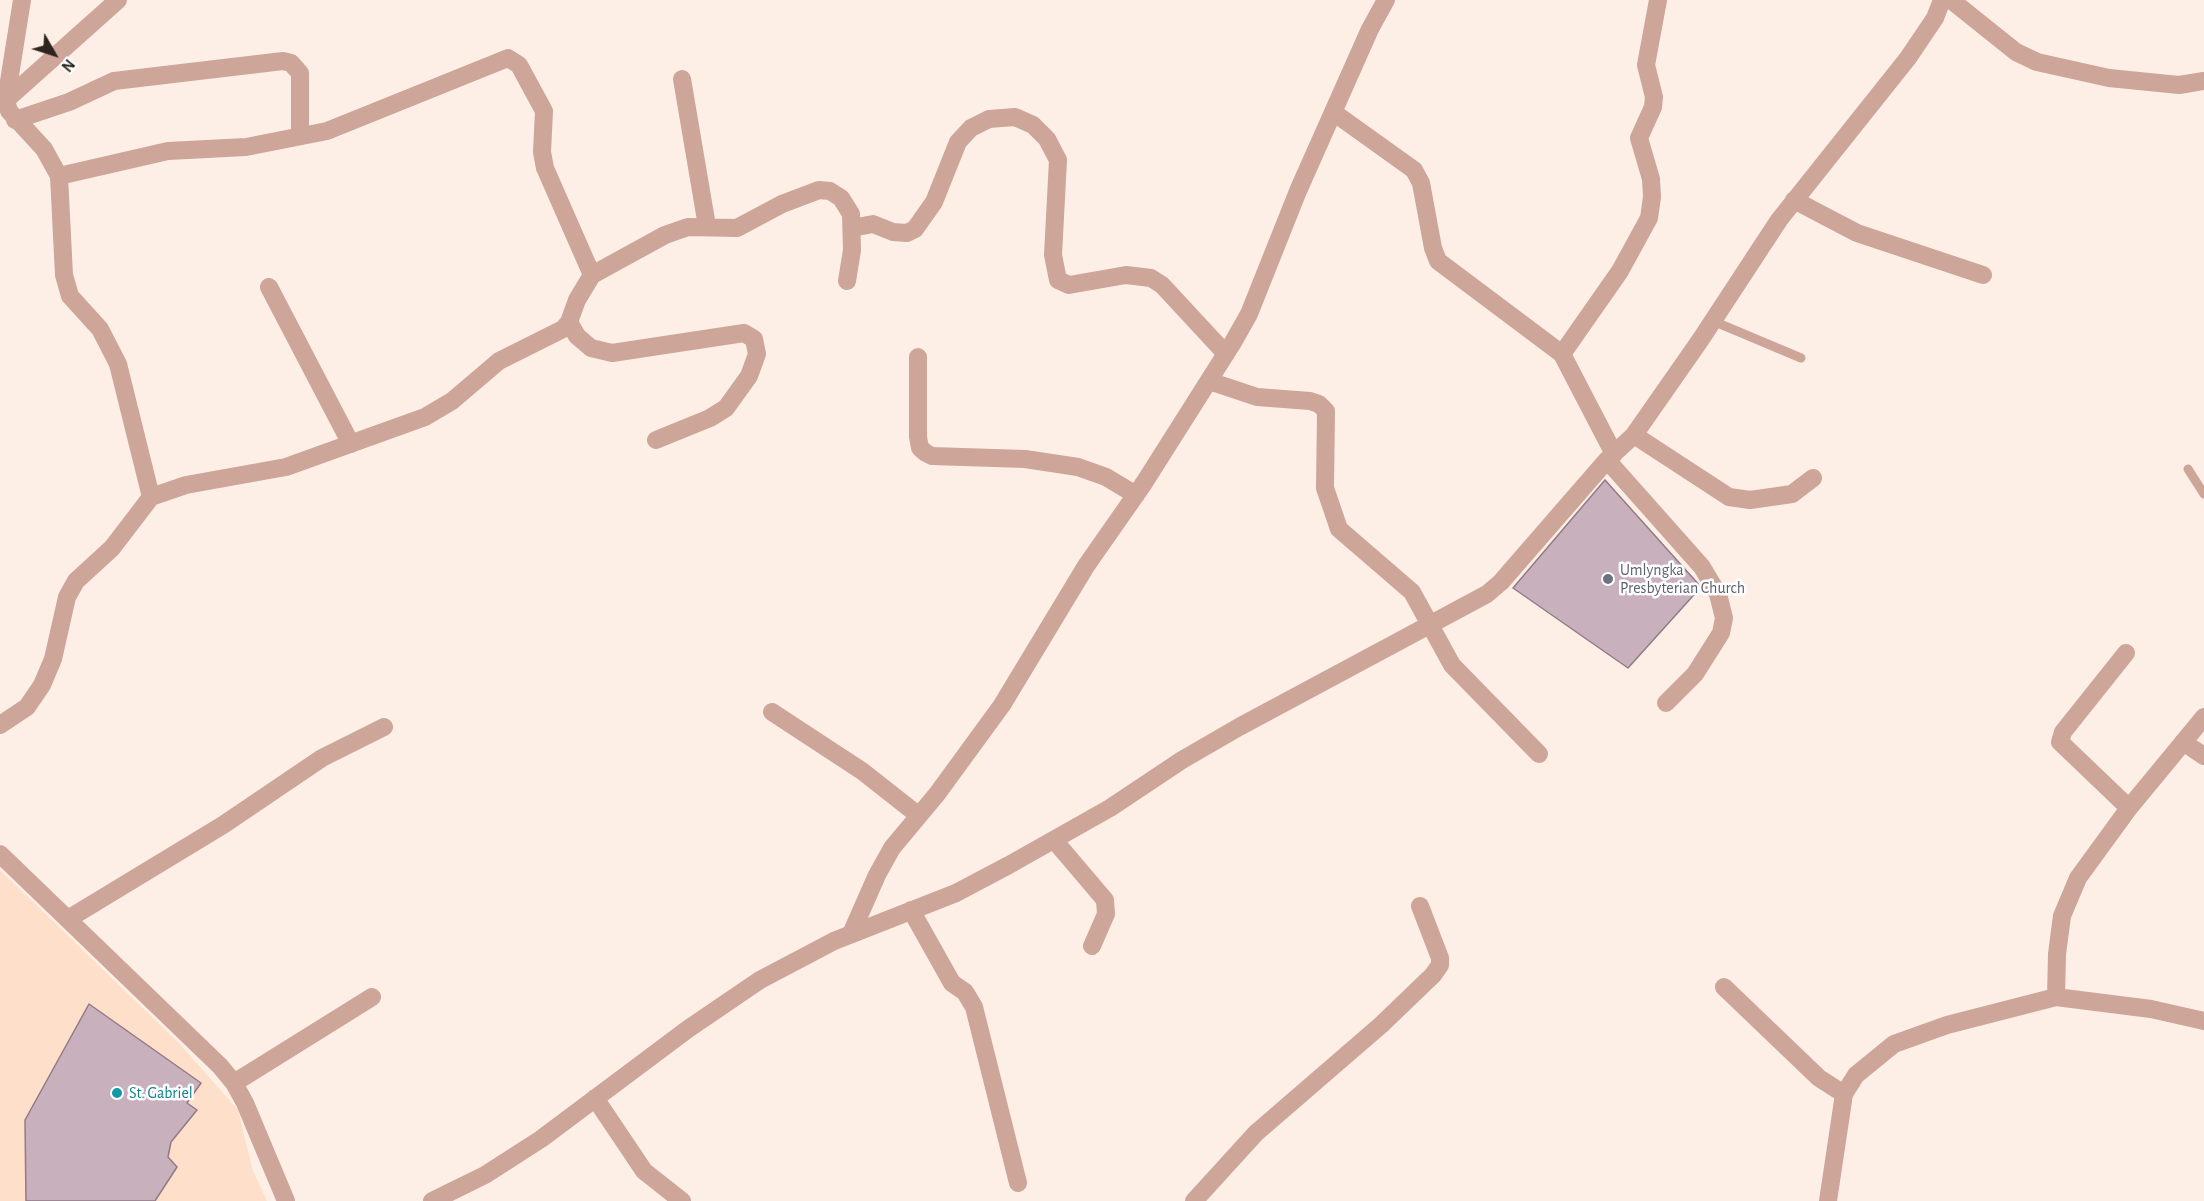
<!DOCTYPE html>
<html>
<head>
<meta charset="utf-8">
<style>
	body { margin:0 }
	#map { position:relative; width:2204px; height:1201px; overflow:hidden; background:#feefe6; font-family:"Alegreya Sans",sans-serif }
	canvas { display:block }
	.north { position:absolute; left:24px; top:24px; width:60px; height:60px; -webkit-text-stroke:4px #fff; paint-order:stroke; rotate:129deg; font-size:16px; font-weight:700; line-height:24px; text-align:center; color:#2e251f }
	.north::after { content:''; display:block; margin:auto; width:21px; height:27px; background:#2e251f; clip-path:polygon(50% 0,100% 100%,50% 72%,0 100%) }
</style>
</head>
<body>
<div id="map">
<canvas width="2204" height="1201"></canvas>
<div class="north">N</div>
</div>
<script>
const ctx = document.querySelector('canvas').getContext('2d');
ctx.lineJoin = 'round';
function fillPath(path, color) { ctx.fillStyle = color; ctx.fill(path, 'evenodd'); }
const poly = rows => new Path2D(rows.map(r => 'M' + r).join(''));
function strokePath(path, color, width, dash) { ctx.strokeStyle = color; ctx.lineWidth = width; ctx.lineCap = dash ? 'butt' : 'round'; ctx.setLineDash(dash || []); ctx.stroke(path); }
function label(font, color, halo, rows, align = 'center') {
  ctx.font = font + ' "Alegreya Sans",sans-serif'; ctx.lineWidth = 5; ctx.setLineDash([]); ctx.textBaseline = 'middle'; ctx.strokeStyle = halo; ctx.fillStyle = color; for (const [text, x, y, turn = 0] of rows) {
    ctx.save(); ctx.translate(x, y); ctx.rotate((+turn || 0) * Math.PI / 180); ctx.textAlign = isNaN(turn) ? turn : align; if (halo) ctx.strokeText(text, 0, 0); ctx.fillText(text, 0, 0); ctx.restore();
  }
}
fillPath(poly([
	[0,870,179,1043,238,1110,253,1171,267,1201,0,1201]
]), '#fddfca');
const building = poly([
	[1605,480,1701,587,1628,668,1513,588,1605,480],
	[89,1004,201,1083,187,1103,197,1110,171,1142,168,1157,177,1167,155,1201,26,1201,25,1120,89,1004]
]);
fillPath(building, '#c9b0bd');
strokePath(building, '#927a86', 1.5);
strokePath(poly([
	[1713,321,1801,358],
	[2188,469,2204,494]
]), '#cda599', 9);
strokePath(poly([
	[22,0,6,100,9,111,44,149,59,176,64,275,70,296,100,329,118,364,151,497],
	[1951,0,2016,52,2037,62,2109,78,2179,85,2204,81],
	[682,79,707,226],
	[6,100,118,0],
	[1333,112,1414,170,1421,183,1433,248,1438,261,1562,354,1614,454],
	[15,120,69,102,114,81,283,61,291,63,300,73,300,136],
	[59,176,168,151,246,147,327,131,508,58,519,65,544,111,542,152,545,168,592,275],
	[1794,200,1857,233,1983,275],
	[852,228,873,224,893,232,907,233,915,229,934,202,958,142,971,128,989,119,1015,117,1033,125,1047,139,1058,160,1053,255,1058,280,1069,285,1126,275,1151,278,1162,285,1226,354],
	[269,287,351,444],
	[569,322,577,336,591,348,612,353,744,333,754,339,757,354,749,376,726,408,710,418,656,440],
	[1562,354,1620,271,1649,218,1652,197,1651,179,1639,138,1653,107,1654,97,1646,65,1658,0],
	[918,357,918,437,920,448,926,453,932,456,1025,459,1078,467,1106,477,1136,495],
	[1209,381,1257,397,1310,401,1319,404,1326,411,1325,488,1339,529,1412,592,1452,665,1539,754],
	[1634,435,1729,497,1750,500,1792,494,1813,478],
	[1607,460,1702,567,1718,594,1724,618,1721,633,1695,674,1666,703],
	[2126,653,2063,732,2060,742,2129,808],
	[772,712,862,771,918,815],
	[0,725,27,707,42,685,53,659,67,597,76,581,112,548,151,497,186,485,286,467,425,417,452,401,499,361,563,329,569,322,577,300,592,275,665,235,688,227,737,228,782,204,819,190,830,191,841,198,851,214,852,250,847,281],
	[2183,742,2204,756],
	[1054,840,1105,900,1106,914,1092,946],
	[0,854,220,1066,234,1083,245,1103,286,1201],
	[911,910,952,983,965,992,974,1007,1018,1183],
	[68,919,223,825,322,758,384,727],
	[851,934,877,875,892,848,937,794,1002,705,1086,566,1144,483,1232,344,1249,314,1298,191,1370,29,1386,0],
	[1724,987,1819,1078,1844,1094],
	[2056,997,2057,954,2062,916,2078,878,2129,808,2204,717],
	[234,1083,372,997],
	[595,1098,644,1171,682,1201],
	[432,1201,485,1175,541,1139,688,1029,760,980,834,941,956,893,1009,865,1110,808,1182,760,1239,727,1487,594,1501,582,1607,460,1634,435,1701,339,1779,220,1908,58,1935,18,1942,0],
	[1194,1201,1256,1133,1381,1025,1433,975,1440,965,1440,958,1420,906],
	[1828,1201,1844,1094,1856,1075,1894,1044,1947,1025,2056,997,2151,1009,2204,1021]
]), '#cda599', 18);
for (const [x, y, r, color] of [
	[1608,579,6,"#6b7280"],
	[117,1093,6,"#0f9aa8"]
]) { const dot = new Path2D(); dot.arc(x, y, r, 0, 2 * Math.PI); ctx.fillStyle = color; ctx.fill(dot); strokePath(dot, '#fff', 2); }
label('16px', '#5b616d', '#fff', [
	["Umlyngka",1620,570],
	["Presbyterian Church",1620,588]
], 'left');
label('16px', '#0d838f', '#fff', [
	["St. Gabriel",129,1093]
], 'left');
</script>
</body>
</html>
